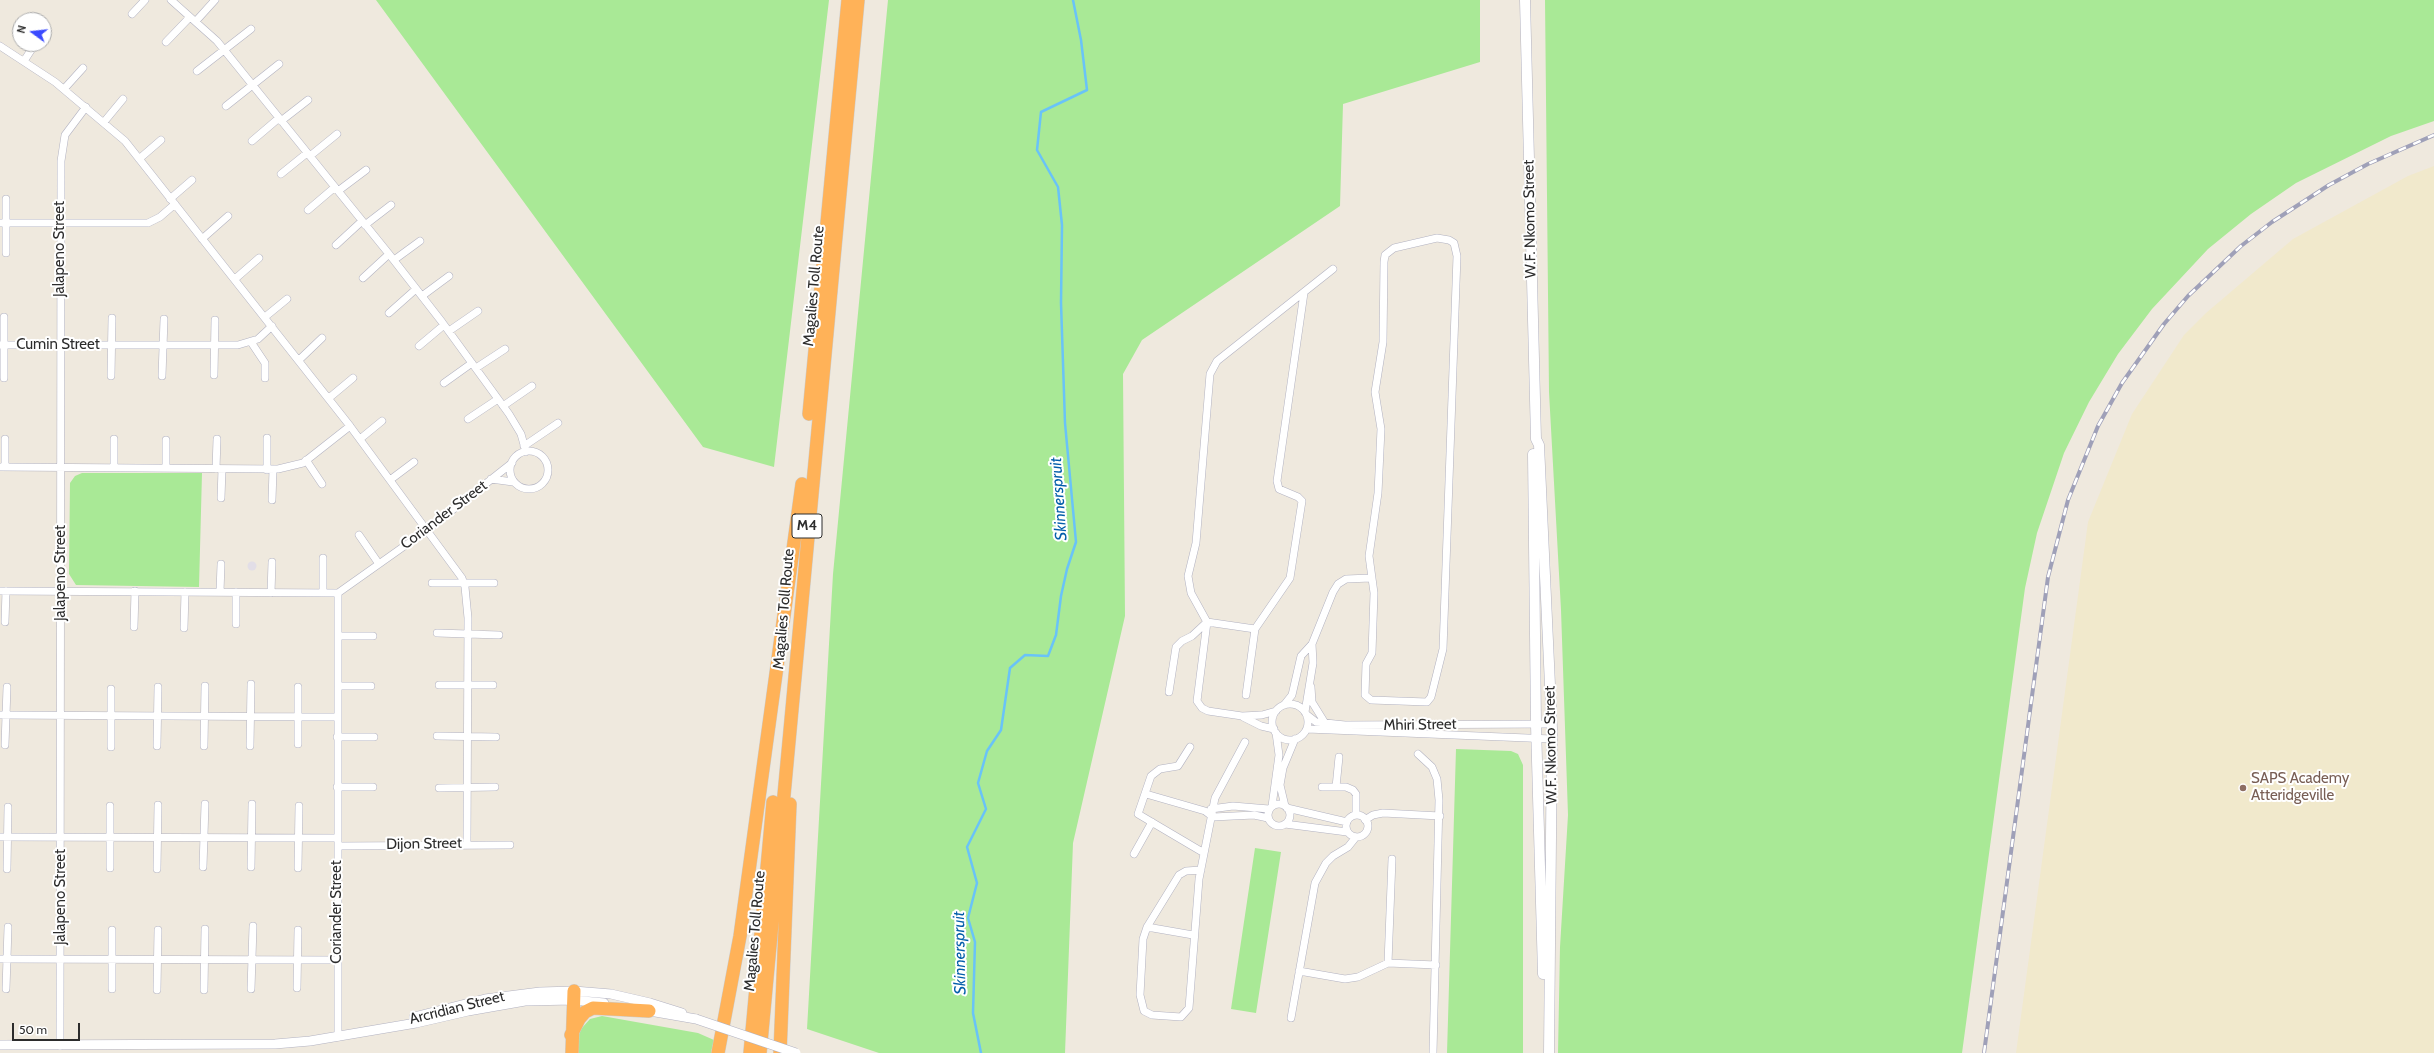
<!DOCTYPE html>
<html>
<head>
<meta charset="utf-8">
<style>
	body { margin:0 }
	#map { position:relative; width:2434px; height:1053px; overflow:hidden; background:#efe9de; font-family:Cabin,sans-serif }
	canvas { display:block }
	.north { position:absolute; left:12px; top:12px; width:40px; height:40px; box-sizing:border-box; background:#fff; border:1px solid #ababab; border-radius:50%; rotate:285deg; font-size:11px; font-weight:700; line-height:16px; text-align:center; color:#2c2c2c }
	.north::after { content:''; display:block; margin:auto; width:14px; height:18px; background:#3a4aff; clip-path:polygon(50% 0,100% 100%,50% 72%,0 100%) }
	.scale { position:absolute; left:12px; top:1023px; width:68px; height:18px; box-sizing:border-box; border:2px solid #2c2c2c; border-top:0; padding-left:5px; font-size:12px; line-height:14px; white-space:nowrap; color:#2c2c2c; -webkit-text-stroke:3px #fff; paint-order:stroke }
</style>
</head>
<body>
<div id="map">
<canvas width="2434" height="1053"></canvas>
<div class="north">N</div>
<div class="scale">50 m</div>
</div>
<script>
const ctx = document.querySelector('canvas').getContext('2d');
ctx.lineJoin = 'round';
function fillPath(path, color) { ctx.fillStyle = color; ctx.fill(path, 'evenodd'); }
const poly = rows => new Path2D(rows.map(r => 'M' + r).join(''));
function strokePath(path, color, width, dash) { ctx.strokeStyle = color; ctx.lineWidth = width; ctx.lineCap = dash ? 'butt' : 'round'; ctx.setLineDash(dash || []); ctx.stroke(path); }
function label(font, color, halo, rows, align = 'center') {
  ctx.font = font + ' Cabin,sans-serif'; ctx.lineWidth = 4; ctx.setLineDash([]); ctx.textBaseline = 'middle'; ctx.strokeStyle = halo; ctx.fillStyle = color; for (const [text, x, y, turn = 0] of rows) {
    ctx.save(); ctx.translate(x, y); ctx.rotate((+turn || 0) * Math.PI / 180); ctx.textAlign = isNaN(turn) ? turn : align; if (halo) ctx.strokeText(text, 0, 0); ctx.fillText(text, 0, 0); ctx.restore();
  }
}
fillPath(poly([
	'247.5 566a4.5 4.5 0 1 1 9 0a4.5 4.5 0 1 1-9 0Z'
]), '#e2dee7');
fillPath(poly([
	[2434,166,2434,1053,2016,1053,2088,522,2132,414,2184,335,2206,313,2293,239,2408,176]
]), '#f1e9cc');
fillPath(poly([
	[376,0,829,0,774,467,703,447],
	[888,0,1480,0,1480,62,1343,104,1340,206,1142,340,1123,374,1125,616,1073,843,1065,1053,879,1053,807,1029,833,574],
	[1545,0,2434,0,2434,121,2391,136,2296,183,2251,214,2208,249,2152,309,2118,354,2089,402,2064,453,2037,533,2025,588,1962,1053,1558,1053,1560,947,1568,815,1561,610,1549,392],
	[82,473,202,473,199,587,76,585,69,574,70,483,75,476],
	[1456,749,1511,751,1518,754,1523,765,1523,1053,1447,1053],
	[1255,848,1281,852,1256,1013,1231,1009],
	[602,1016,698,1033,714,1040,711,1053,577,1053,577,1039,581,1029,590,1019]
]), '#a9e996');
strokePath(poly([
	[981,1053,973,1013,975,942,968,918,977,883,967,847,986,809,978,783,987,751,1001,730,1010,668,1025,655,1048,656,1056,635,1061,596,1067,569,1076,542,1065,423,1061,303,1062,225,1058,187,1037,150,1041,112,1087,90,1081,40,1073,0]
]), '#69c3f8', 2.5);
const minor = poly([
	[171,0,217,41,389,254,442,322,509,414,521,434,526,452],
	[132,14,145,0],
	[196,21,215,0],
	[166,42,190,17],
	[0,46,55,82,125,141,350,426,462,578,465,587,468,618,467,844],
	[24,61,35,44],
	[197,71,251,29],
	[64,89,83,68],
	[226,106,279,64],
	[281,121,308,100],
	[104,122,123,99],
	[252,141,279,118],
	[310,156,337,134],
	[139,159,161,140],
	[281,174,307,153],
	[338,191,366,170],
	[170,199,192,180],
	[308,210,335,187],
	[0,223,148,223,160,217,175,204],
	[365,225,391,205],
	[1437,238,1449,240,1454,243,1457,256,1443,649,1431,697,1427,702,1371,700,1365,695,1366,664,1372,653,1374,593,1369,556,1378,493,1381,429,1375,392,1383,342,1384,262,1385,255,1394,248,1437,238],
	[202,239,228,216],
	[336,245,362,221],
	[6,253,6,199],
	[394,260,420,241],
	[363,278,389,254],
	[235,279,259,258],
	[422,296,449,276],
	[389,313,416,289],
	[265,317,287,299],
	[449,331,478,311],
	[251,342,265,363,265,378],
	[0,345,238,345,258,339,272,326],
	[419,346,444,325],
	[299,360,322,338],
	[476,368,505,349],
	[214,375,215,320],
	[111,376,112,318],
	[162,376,164,319],
	[4,378,4,317],
	[444,383,472,363],
	[329,398,353,378],
	[503,406,532,386],
	[468,419,498,399],
	[360,439,382,421],
	[524,446,558,423],
	'510 470a19 19 0 1 1 38 0a19 19 0 1 1-38 0Z',
	[306,460,322,484],
	[0,467,278,469,303,463,350,426],
	[5,467,5,439],
	[114,468,114,439],
	[166,468,166,440],
	[216,469,217,439],
	[267,470,267,438],
	[491,479,513,482],
	[390,480,414,462],
	[221,498,222,469],
	[272,500,273,470],
	[359,535,379,564],
	[432,583,494,583],
	[0,591,338,593],
	[220,592,221,564],
	[271,593,272,562],
	[323,593,323,558],
	[338,593,338,1037],
	[338,593,427,530,512,463],
	[5,622,6,591],
	[236,624,236,592],
	[134,627,135,591],
	[184,628,185,592],
	[437,633,499,635],
	[338,636,373,636],
	[439,685,493,685],
	[338,686,371,686],
	[1311,687,1312,702,1325,723],
	[111,689,111,747],
	[1169,692,1176,647,1182,641,1192,636,1207,622,1255,629],
	[1246,695,1255,629,1290,578,1302,501,1298,497,1279,489,1277,481,1304,293],
	'1272 722a18 18 0 1 1 36 0a18 18 0 1 1-36 0Z',
	[1284,705,1292,695,1301,656,1312,644],
	[1276,711,1262,715,1242,716,1208,711,1202,708,1197,701,1207,622,1191,593,1188,576,1196,543,1210,374,1217,361,1333,269],
	[1305,712,1313,663,1312,644,1333,592,1338,584,1346,579,1371,578],
	[0,715,338,717],
	[1307,715,1316,722,1345,725,1552,724],
	[1243,717,1261,726,1274,729],
	[1307,729,1552,739],
	[437,736,496,737],
	[337,737,374,737],
	[298,744,298,687],
	[5,745,7,687],
	[157,746,158,687],
	[204,746,205,686],
	[250,746,251,684],
	[1190,747,1178,766,1160,769,1151,776,1138,814,1204,853],
	[1418,754,1432,767,1437,779,1439,800,1433,1053],
	[337,787,373,787],
	[1322,787,1346,787,1353,790,1356,794,1356,815],
	[1336,787,1339,757],
	[439,788,495,787],
	[1146,794,1205,811,1213,817,1254,815,1268,818],
	'1268 815a11 11 0 1 1 22 0a11 11 0 1 1-22 0Z',
	[110,806,110,868],
	[1272,806,1279,755,1276,733],
	[1285,806,1280,785,1283,768,1295,739],
	[1287,808,1347,822],
	[1211,809,1233,806,1269,809],
	'1346 826a11 11 0 1 1 22 0a11 11 0 1 1-22 0Z',
	[1365,820,1373,815,1383,813,1440,816],
	[1285,824,1347,832],
	[0,837,338,838],
	[338,846,510,845],
	[1134,854,1152,822],
	[203,867,205,804],
	[251,867,252,804],
	[298,868,299,806],
	[7,869,8,807],
	[157,869,158,805],
	[1201,870,1186,871,1179,875,1147,927,1143,939,1140,995,1144,1011,1152,1015,1181,1017,1189,1008,1199,879,1215,798,1245,742],
	[1147,927,1193,935],
	[112,930,112,989],
	[0,959,337,960],
	[1388,963,1392,859],
	[1299,971,1345,979,1358,977,1388,963,1436,965],
	[297,988,298,930],
	[6,989,8,927],
	[251,989,253,926],
	[157,990,158,930],
	[204,990,205,929],
	[1291,1018,1315,883,1326,863,1333,856,1348,847,1356,837],
	[60,1046,61,161,65,135,86,107]
]);
const tertiary = poly([
	[644,1010,696,1019],
	[414,1017,485,999,540,992,574,991,611,994,650,1003,682,1013],
	[0,1045,275,1044,310,1041,416,1023,468,1011,525,1001,573,1000,604,1003]
]);
const secondary = poly([
	[1525,0,1536,439,1539,445,1552,729,1549,1053],
	[1533,454,1536,725,1543,974]
]);
const motorway = poly([
	[809,414,848,0],
	[571,1035,579,1019,585,1012,593,1008,649,1011],
	[572,1053,574,991],
	[718,1053,740,936,802,484],
	[750,1053,773,802],
	[760,1053,858,0],
	[780,1053,790,804]
]);
strokePath(minor, '#b2b2c1', 8);
strokePath(tertiary, '#b2b2c1', 10);
strokePath(secondary, '#b2b2c1', 11);
strokePath(motorway, '#ccc', 14);
strokePath(minor, '#fff', 7);
strokePath(tertiary, '#fff', 9);
strokePath(secondary, '#fff', 10);
strokePath(motorway, '#ffb258', 13);
const rail = poly([
	[1984,1053,2048,577,2068,500,2098,426,2122,383,2164,324,2188,296,2241,246,2272,222,2329,185,2368,164,2434,135]
]);
strokePath(rail, '#9fa0b8', 4);
strokePath(rail, '#fff', 2.5, [8]);
const tertiaryBridge = poly([
	[696,1019,796,1053]
]);
strokePath(tertiaryBridge, '#b2b2c1', 10, []);
strokePath(tertiaryBridge, '#fff', 9);
for (const [x, y, r, color] of [
	[2243,788,4,"#8d6e63"]
]) { const dot = new Path2D(); dot.arc(x, y, r, 0, 2 * Math.PI); ctx.fillStyle = color; ctx.fill(dot); strokePath(dot, '#fff', 1.5); }
for (const [x, y, w] of [
	[807,526,30]
]) { const box = new Path2D(); box.roundRect(x - w / 2, y - 12, w, 24, 3); ctx.fillStyle = '#fff'; ctx.fill(box); strokePath(box, '#2c2c2c', 1); }
label('bold 14px', '#2c2c2c', null, [
	["M4",807,526]
]);
label('15px', '#2c2c2c', '#fff', [
	["W.F. Nkomo Street",1530,219,-91],
	["Jalapeno Street",60,249,-90],
	["Magalies Toll Route",814,286,-85],
	["Cumin Street",58,345],
	["Coriander Street",444,515,-37],
	["Jalapeno Street",61,573,-90],
	["Magalies Toll Route",784,609,-85],
	["Mhiri Street",1420,725,-1],
	["W.F. Nkomo Street",1551,745,-91],
	["Dijon Street",424,844,-1],
	["Jalapeno Street",61,897,-90],
	["Coriander Street",337,912,-90],
	["Magalies Toll Route",755,931,-85],
	["Arcridian Street",457,1008,-14]
]);
label('15px', '#785e54', '#fff', [
	["SAPS Academy",2251,779],
	["Atteridgeville",2251,796]
], 'left');
label('italic 16px', '#035eaa', '#fff', [
	["Skinnerspruit",1059,499,-94],
	["Skinnerspruit",960,953,-91]
]);
</script>
</body>
</html>
